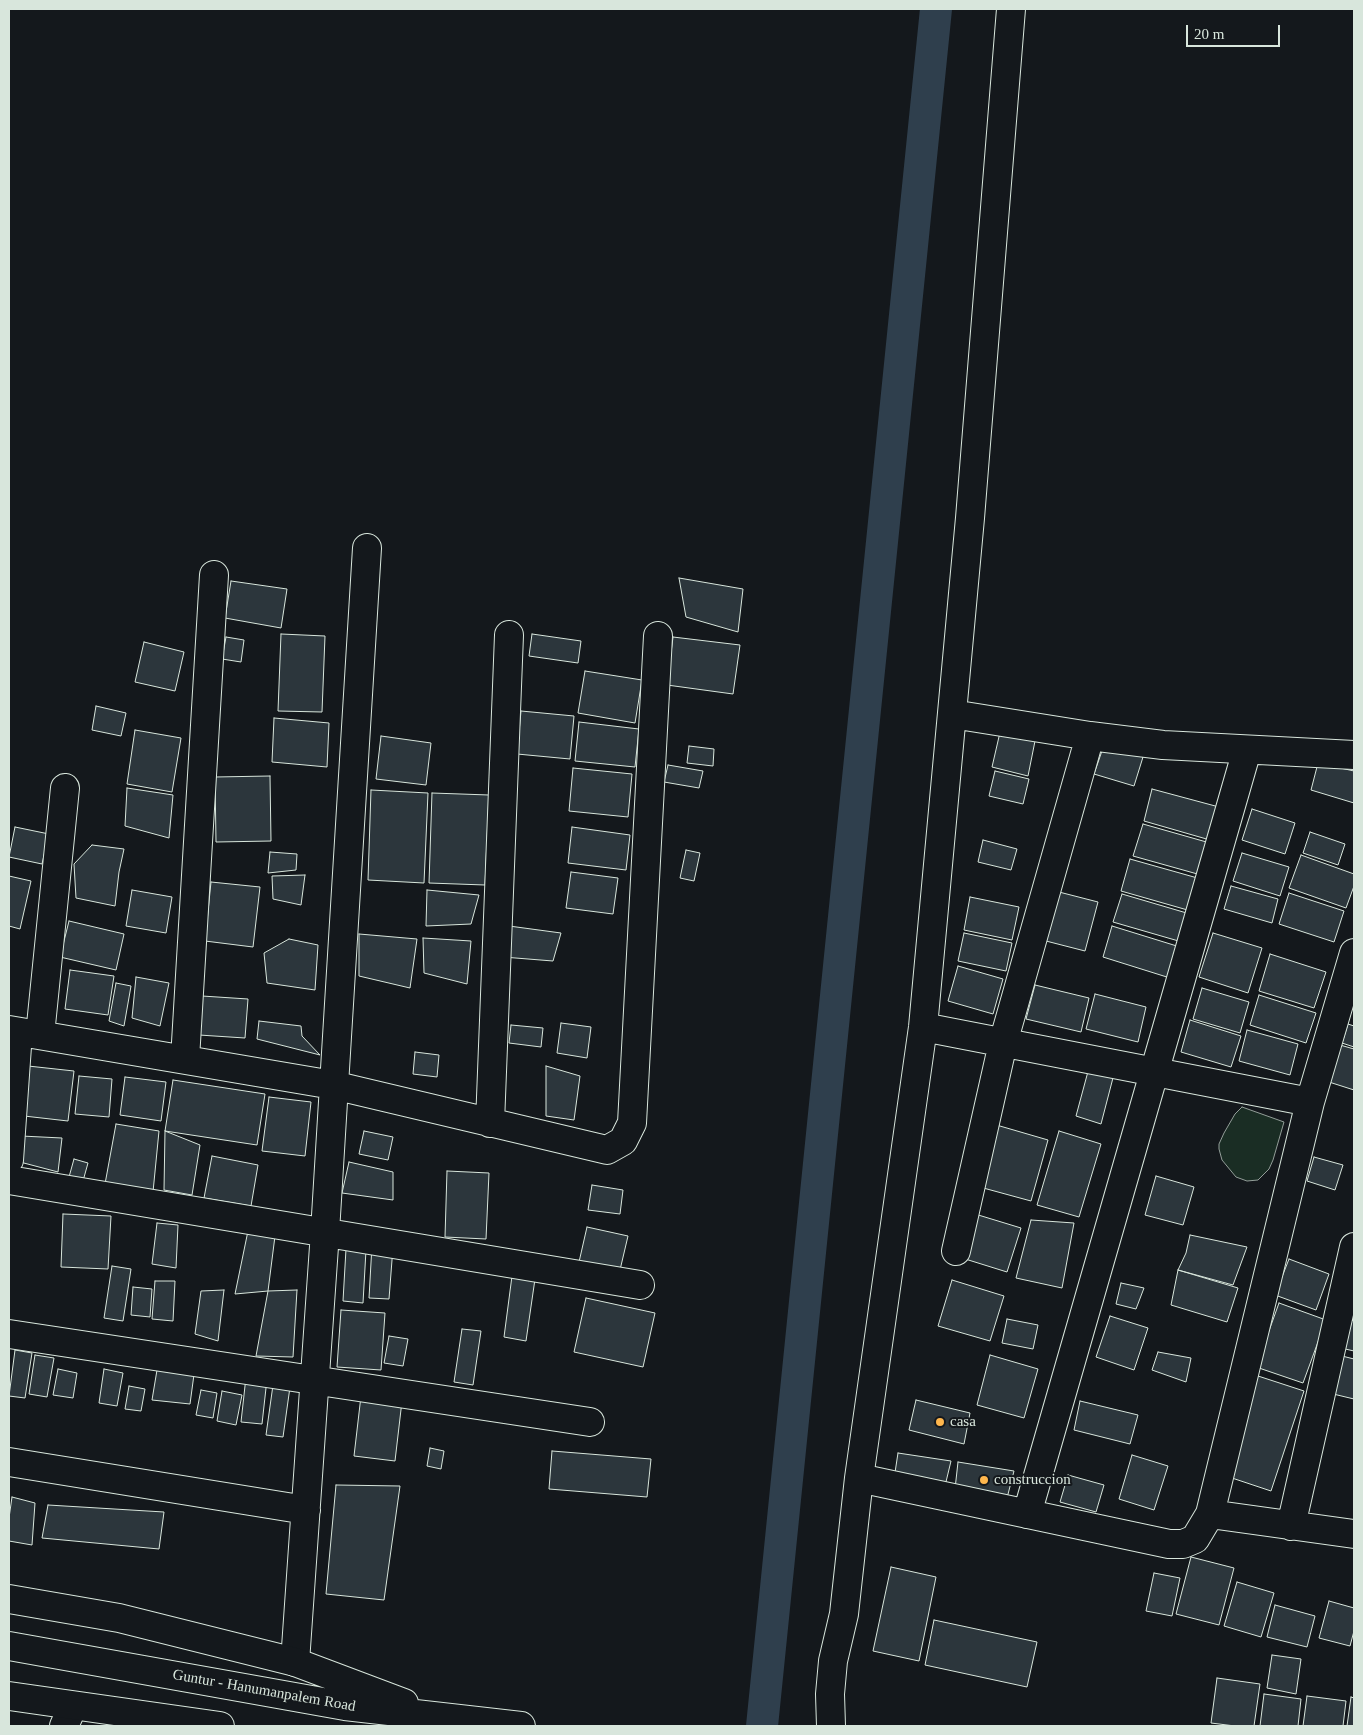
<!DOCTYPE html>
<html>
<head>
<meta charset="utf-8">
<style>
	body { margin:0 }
	#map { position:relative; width:1363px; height:1735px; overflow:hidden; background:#14181c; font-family:Georgia,serif }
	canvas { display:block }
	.frame { position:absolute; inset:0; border:10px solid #d8e6dc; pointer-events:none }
	.scale { position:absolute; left:1186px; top:25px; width:94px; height:22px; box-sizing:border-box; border:2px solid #d8e6dc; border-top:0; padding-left:6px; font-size:15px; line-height:18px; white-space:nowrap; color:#d8e6dc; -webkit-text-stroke:4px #14181c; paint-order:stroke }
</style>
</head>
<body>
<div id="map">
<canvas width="1363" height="1735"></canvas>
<div class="frame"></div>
<div class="scale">20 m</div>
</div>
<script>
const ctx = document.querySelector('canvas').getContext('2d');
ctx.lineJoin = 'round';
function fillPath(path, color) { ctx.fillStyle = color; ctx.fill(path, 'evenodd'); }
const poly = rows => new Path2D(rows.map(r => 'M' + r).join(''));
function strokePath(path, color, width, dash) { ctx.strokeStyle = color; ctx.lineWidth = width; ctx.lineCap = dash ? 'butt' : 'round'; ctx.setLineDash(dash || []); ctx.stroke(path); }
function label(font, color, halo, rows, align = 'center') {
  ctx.font = font + ' Georgia,serif'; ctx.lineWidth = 4; ctx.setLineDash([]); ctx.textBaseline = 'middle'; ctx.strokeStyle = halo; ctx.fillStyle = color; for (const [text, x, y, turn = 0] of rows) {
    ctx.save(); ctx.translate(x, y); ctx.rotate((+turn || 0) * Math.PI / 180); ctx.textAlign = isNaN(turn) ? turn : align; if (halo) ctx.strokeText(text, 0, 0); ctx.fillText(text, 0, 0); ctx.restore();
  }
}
const green = poly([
	[1242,1107,1284,1122,1273,1160,1269,1169,1258,1180,1247,1181,1236,1177,1222,1160,1219,1149,1219,1144,1224,1133,1235,1114,1242,1107]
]);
fillPath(green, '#1a2d24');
strokePath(green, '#939e99', 1);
strokePath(poly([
	[762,1726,936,9]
]), '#2f3f4d', 32);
const building = poly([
	[679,578,743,589,738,632,686,617,679,578],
	[231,581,287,589,281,628,225,618,231,581],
	[281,634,325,636,322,712,278,711,281,634],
	[532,634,581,641,578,663,529,656,532,634],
	[226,637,244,640,241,662,222,659,226,637],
	[673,637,740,645,733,694,667,685,673,637],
	[144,642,184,652,175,691,135,682,144,642],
	[585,671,642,680,635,723,578,713,585,671],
	[96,706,126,713,121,736,92,730,96,706],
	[521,711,574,716,570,759,517,754,521,711],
	[274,718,329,723,327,767,272,762,274,718],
	[579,722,639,729,635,767,575,761,579,722],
	[1001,728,1036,736,1028,776,992,767,1001,728],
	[135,730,181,738,172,792,127,784,135,730],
	[381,736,431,743,426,785,376,779,381,736],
	[1104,745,1143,757,1134,786,1094,774,1104,745],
	[689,746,714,749,713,766,687,763,689,746],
	[1318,763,1354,771,1354,803,1311,790,1318,763],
	[668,765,703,771,699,788,664,782,668,765],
	[573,768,632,774,628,817,569,811,573,768],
	[995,771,1029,779,1023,804,989,796,995,771],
	[270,776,271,841,216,842,215,777,270,776],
	[127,788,173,795,169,838,125,826,127,788],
	[1152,789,1219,807,1210,840,1144,821,1152,789],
	[371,790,428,793,424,883,368,880,371,790],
	[432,793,489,795,485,885,429,883,432,793],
	[1252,809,1295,823,1285,854,1242,840,1252,809],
	[1143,824,1210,843,1201,875,1133,856,1143,824],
	[15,827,49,834,42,864,9,857,15,827],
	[572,827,630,835,626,870,568,863,572,827],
	[1310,832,1345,844,1338,865,1303,853,1310,832],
	[983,840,1017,849,1011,870,978,862,983,840],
	[92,845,124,849,119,872,115,906,76,898,74,864,92,845],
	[686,850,700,853,694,881,680,878,686,850],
	[270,852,297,854,296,870,268,873,270,852],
	[1242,853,1289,867,1280,896,1233,881,1242,853],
	[1301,855,1354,874,1354,886,1346,908,1289,888,1301,855],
	[1130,859,1201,879,1191,911,1121,891,1130,859],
	[571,872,618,878,613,914,566,908,571,872],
	[305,875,301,905,273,899,272,876,305,875],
	[9,876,31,881,20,929,9,926,9,876],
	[211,882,260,887,253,947,205,941,211,882],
	[1231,886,1278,899,1272,923,1224,909,1231,886],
	[132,890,172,897,166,933,126,926,132,890],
	[427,890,479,895,471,924,426,926,427,890],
	[1059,892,1098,902,1085,951,1046,941,1059,892],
	[1289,893,1344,911,1334,942,1279,924,1289,893],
	[1122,894,1190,914,1182,942,1113,922,1122,894],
	[970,897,1019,907,1012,940,964,930,970,897],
	[69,921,124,934,116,970,60,957,69,921],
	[509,926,561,933,553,961,503,957,509,926],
	[1112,926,1180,947,1170,978,1103,957,1112,926],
	[964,933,1012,943,1006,971,958,961,964,933],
	[1213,933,1262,948,1248,993,1199,977,1213,933],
	[359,934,417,939,410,988,359,976,359,934],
	[423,938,471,941,467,984,424,973,423,938],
	[289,939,318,945,315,990,267,983,264,953,289,939],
	[1270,954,1326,972,1314,1008,1259,991,1270,954],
	[958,966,1003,979,993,1014,948,1001,958,966],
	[70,970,114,976,108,1015,65,1009,70,970],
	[136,977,169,983,160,1026,132,1018,136,977],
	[116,983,131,986,124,1026,109,1021,116,983],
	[1035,985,1089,998,1081,1032,1026,1019,1035,985],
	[1202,988,1249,1002,1240,1033,1193,1019,1202,988],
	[1095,994,1146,1007,1138,1042,1086,1029,1095,994],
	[1259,995,1316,1013,1306,1043,1250,1025,1259,995],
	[202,996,248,999,245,1038,199,1035,202,996],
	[1190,1020,1241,1036,1231,1067,1181,1052,1190,1020],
	[259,1021,301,1026,302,1036,320,1055,257,1039,259,1021],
	[561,1023,591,1027,587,1058,557,1053,561,1023],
	[1348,1024,1354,1026,1354,1047,1342,1043,1348,1024],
	[511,1025,543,1028,541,1047,509,1043,511,1025],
	[1247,1030,1298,1044,1290,1075,1239,1061,1247,1030],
	[1340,1045,1354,1049,1354,1090,1329,1082,1340,1045],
	[415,1052,439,1055,437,1077,413,1074,415,1052],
	[1090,1064,1114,1074,1101,1124,1076,1116,1090,1064],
	[28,1066,74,1071,68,1121,24,1116,28,1066],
	[546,1066,580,1076,574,1120,546,1116,546,1066],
	[79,1076,112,1079,109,1117,75,1114,79,1076],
	[125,1077,166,1082,161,1121,120,1115,125,1077],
	[173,1080,265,1094,257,1145,165,1131,173,1080],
	[269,1097,311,1102,305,1156,262,1151,269,1097],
	[116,1124,159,1131,153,1192,105,1184,116,1124],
	[993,1124,1048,1140,1031,1201,976,1186,993,1124],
	[165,1131,200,1145,192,1195,164,1190,165,1131],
	[364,1131,393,1137,388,1160,359,1154,364,1131],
	[1059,1131,1101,1144,1079,1217,1037,1205,1059,1131],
	[21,1136,62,1138,58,1172,20,1162,21,1136],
	[212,1156,258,1165,251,1206,204,1198,212,1156],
	[1314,1157,1343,1165,1335,1190,1307,1181,1314,1157],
	[74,1159,88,1163,83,1181,69,1177,74,1159],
	[349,1162,393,1172,393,1200,342,1193,349,1162],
	[447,1171,489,1173,486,1239,445,1237,447,1171],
	[1156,1176,1194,1187,1183,1225,1145,1215,1156,1176],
	[592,1185,623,1190,620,1214,588,1210,592,1185],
	[63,1214,111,1216,108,1269,61,1267,63,1214],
	[975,1214,1021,1228,1007,1272,962,1258,975,1214],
	[1031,1220,1074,1223,1062,1288,1016,1278,1031,1220],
	[157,1223,178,1225,176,1268,152,1264,157,1223],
	[249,1226,275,1236,268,1291,235,1294,249,1226],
	[587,1227,628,1236,620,1270,579,1262,587,1227],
	[1190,1235,1247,1247,1233,1285,1178,1270,1186,1253,1190,1235],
	[372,1245,393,1247,389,1299,369,1298,372,1245],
	[346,1249,366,1250,363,1303,343,1301,346,1249],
	[1289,1259,1329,1274,1316,1310,1275,1295,1289,1259],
	[112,1266,131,1269,123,1321,104,1318,112,1266],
	[1178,1270,1238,1288,1227,1322,1171,1305,1178,1270],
	[512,1276,535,1279,526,1341,504,1337,512,1276],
	[952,1280,1004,1296,990,1341,938,1326,952,1280],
	[155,1281,175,1281,173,1321,152,1319,155,1281],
	[1121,1283,1144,1288,1136,1309,1116,1304,1121,1283],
	[133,1287,152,1289,150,1317,131,1315,133,1287],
	[224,1290,218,1341,195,1334,201,1291,224,1290],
	[297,1290,293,1357,256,1356,268,1291,297,1290],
	[586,1298,655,1313,643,1367,574,1352,586,1298],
	[1279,1303,1326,1320,1303,1383,1256,1367,1279,1303],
	[341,1310,385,1313,381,1370,337,1367,341,1310],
	[1110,1316,1148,1328,1134,1370,1096,1357,1110,1316],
	[1007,1319,1038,1325,1033,1349,1002,1343,1007,1319],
	[1349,1319,1354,1321,1354,1351,1341,1348,1349,1319],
	[462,1329,481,1331,473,1385,454,1382,462,1329],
	[389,1336,408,1339,403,1366,384,1363,389,1336],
	[15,1350,32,1353,25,1398,9,1396,15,1350],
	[1158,1352,1191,1358,1186,1382,1152,1370,1158,1352],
	[35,1355,54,1358,47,1397,29,1394,35,1355],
	[990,1355,1038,1369,1024,1418,977,1405,990,1355],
	[1338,1355,1354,1359,1354,1399,1329,1393,1338,1355],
	[158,1364,195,1367,190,1404,152,1400,158,1364],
	[58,1369,77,1373,73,1398,53,1395,58,1369],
	[104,1369,123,1373,117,1406,99,1403,104,1369],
	[1255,1375,1304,1391,1271,1491,1223,1475,1255,1375],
	[246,1377,267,1379,262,1424,241,1422,246,1377],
	[273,1385,290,1387,283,1437,266,1435,273,1385],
	[129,1386,145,1389,141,1411,125,1409,129,1386],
	[201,1390,217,1393,213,1418,196,1415,201,1390],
	[222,1391,242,1395,236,1425,217,1421,222,1391],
	[361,1396,402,1401,395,1461,354,1456,361,1396],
	[916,1400,970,1413,964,1444,909,1430,916,1400],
	[1080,1401,1138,1415,1130,1444,1074,1430,1080,1401],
	[430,1448,444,1451,441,1469,427,1466,430,1448],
	[552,1451,651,1459,647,1497,549,1489,552,1451],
	[898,1453,951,1461,945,1486,894,1479,898,1453],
	[1132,1455,1168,1466,1154,1510,1119,1499,1132,1455],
	[958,1462,1014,1471,1007,1498,955,1489,958,1462],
	[1068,1475,1104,1485,1096,1512,1060,1502,1068,1475],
	[336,1485,400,1486,384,1600,326,1594,336,1485],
	[12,1497,35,1503,32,1545,9,1541,9,1518,12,1497],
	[48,1505,164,1512,159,1549,42,1538,48,1505],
	[1191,1557,1234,1568,1219,1625,1176,1614,1191,1557],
	[891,1567,936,1577,919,1661,873,1651,891,1567],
	[1154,1573,1180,1578,1172,1616,1146,1611,1154,1573],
	[1237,1582,1274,1593,1261,1637,1224,1626,1237,1582],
	[1329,1601,1354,1608,1354,1631,1350,1646,1319,1638,1329,1601],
	[1275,1605,1315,1616,1307,1647,1267,1637,1275,1605],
	[934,1620,1037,1642,1027,1687,925,1665,934,1620],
	[1272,1655,1301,1659,1296,1694,1267,1688,1272,1655],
	[1217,1678,1260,1684,1254,1726,1235,1726,1211,1723,1217,1678],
	[1264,1694,1301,1699,1298,1726,1260,1726,1264,1694],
	[1307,1696,1346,1701,1343,1726,1303,1726,1307,1696],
	[1351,1697,1354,1698,1354,1726,1347,1726,1351,1697]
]);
fillPath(building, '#2c363c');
strokePath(building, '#d8e6dc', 1);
const minor = poly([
	[952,714,1090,736,1163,745,1354,755],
	[923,1027,1310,1102],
	[9,1030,333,1085,607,1150,623,1141,632,1123,658,636],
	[40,1035,65,788],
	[185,1059,214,575],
	[490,1123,509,635],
	[9,1160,18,1032],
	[9,1180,640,1285],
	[956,1251,1003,1043,1090,736],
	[9,1334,590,1422],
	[9,1462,306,1510],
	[859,1478,1169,1544,1183,1544,1195,1539,1210,1514,1310,1102,1354,953],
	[1027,1514,1247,750],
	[1210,1514,1354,1534],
	[1291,1526,1354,1247],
	[295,1662,325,1232,367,548],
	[64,1726,73,1706],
	[831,1726,830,1694,833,1661,844,1614,859,1478,923,1027,970,518,1011,9]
]);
const major = poly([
	[9,1599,119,1618,295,1662,404,1703],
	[9,1646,345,1706,521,1726],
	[9,1696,220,1726]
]);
strokePath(minor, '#d8e6dc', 30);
strokePath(major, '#d8e6dc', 30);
strokePath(minor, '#14181c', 28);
strokePath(major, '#14181c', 28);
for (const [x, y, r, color] of [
	[940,1422,5,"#ffb74d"],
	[984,1480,5,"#ffb74d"]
]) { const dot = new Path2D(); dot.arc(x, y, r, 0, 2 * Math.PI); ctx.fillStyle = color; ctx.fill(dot); strokePath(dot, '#14181c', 2); }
label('15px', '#d8e6dc', '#14181c', [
	["casa",950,1422],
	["construccion",994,1480]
], 'left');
label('15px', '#d8e6dc', '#14181c', [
	["Guntur - Hanumanpalem Road",264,1691,10]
]);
</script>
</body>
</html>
